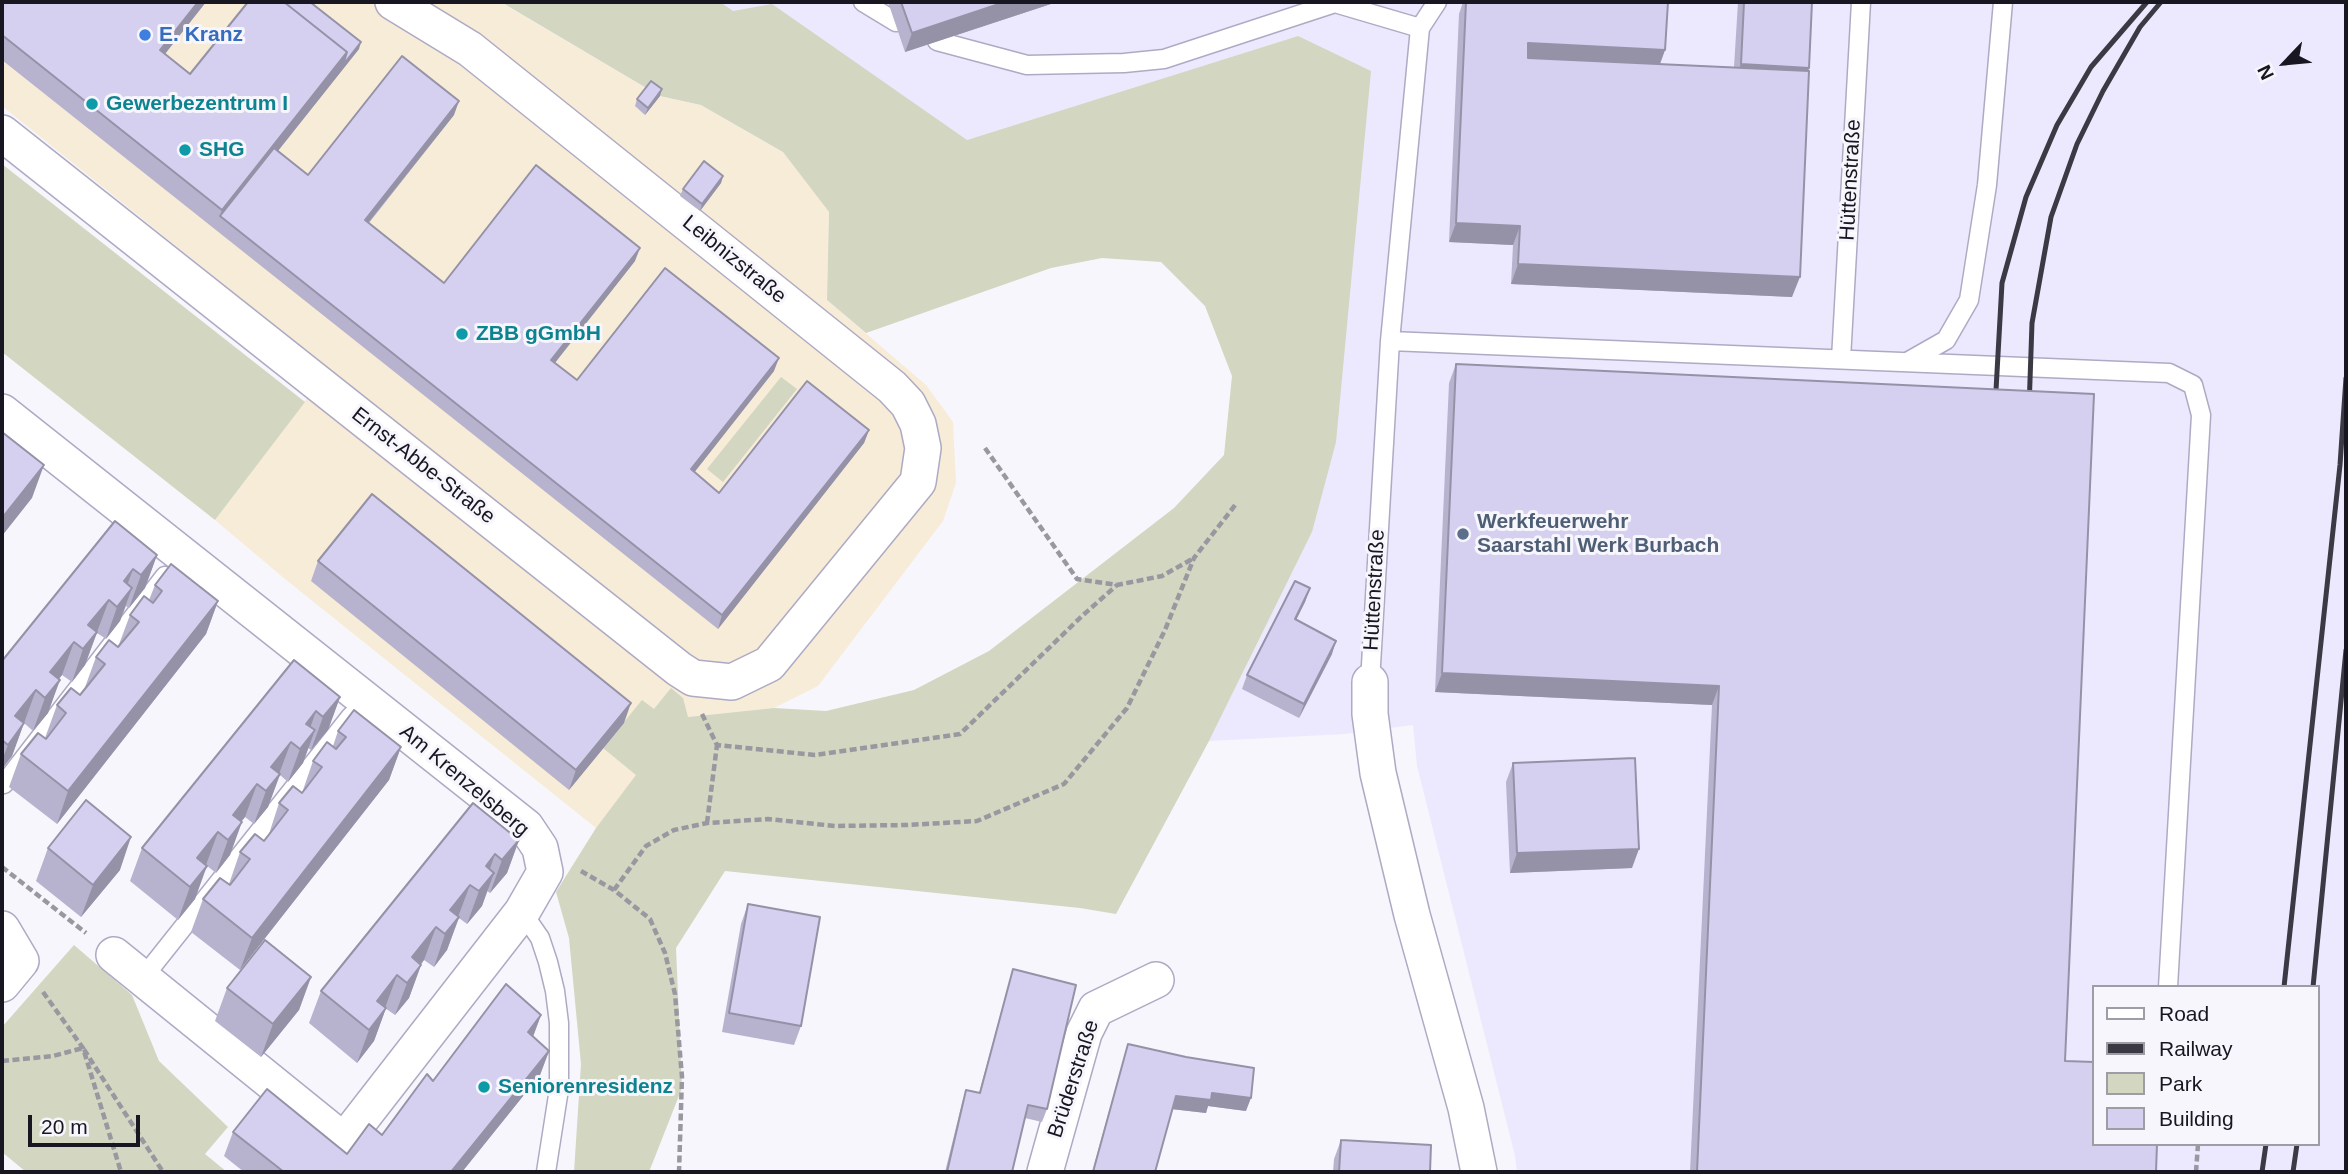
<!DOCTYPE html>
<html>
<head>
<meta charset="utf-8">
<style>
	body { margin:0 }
	#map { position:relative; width:2348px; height:1174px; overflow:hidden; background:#f7f6fc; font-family:Helvetica,sans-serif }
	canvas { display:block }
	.frame { position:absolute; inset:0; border:4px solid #181620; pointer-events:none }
	.legend { position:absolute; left:2092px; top:985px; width:228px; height:161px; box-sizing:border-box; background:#f7f6fc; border:2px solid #9e9ca4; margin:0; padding:9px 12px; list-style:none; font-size:21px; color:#181620 }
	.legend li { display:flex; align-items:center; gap:14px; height:35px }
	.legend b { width:35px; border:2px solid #9e9ca4 }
	.north { position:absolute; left:2250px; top:28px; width:70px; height:70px; -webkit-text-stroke:5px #f7f6fc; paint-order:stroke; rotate:244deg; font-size:19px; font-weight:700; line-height:28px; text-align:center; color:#181620 }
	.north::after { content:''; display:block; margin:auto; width:24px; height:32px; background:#181620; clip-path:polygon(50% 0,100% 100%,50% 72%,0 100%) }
	.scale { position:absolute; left:28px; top:1115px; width:112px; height:32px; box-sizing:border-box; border:4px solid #181620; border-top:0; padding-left:9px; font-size:21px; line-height:24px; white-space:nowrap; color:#181620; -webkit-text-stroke:5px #f7f6fc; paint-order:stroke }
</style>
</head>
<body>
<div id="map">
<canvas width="2348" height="1174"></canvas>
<div class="frame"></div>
<ul class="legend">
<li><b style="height:9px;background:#fff"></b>Road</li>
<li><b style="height:9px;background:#3b3943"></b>Railway</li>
<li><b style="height:19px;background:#d3d6c0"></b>Park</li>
<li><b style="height:19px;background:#d5d0f0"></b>Building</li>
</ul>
<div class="north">N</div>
<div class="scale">20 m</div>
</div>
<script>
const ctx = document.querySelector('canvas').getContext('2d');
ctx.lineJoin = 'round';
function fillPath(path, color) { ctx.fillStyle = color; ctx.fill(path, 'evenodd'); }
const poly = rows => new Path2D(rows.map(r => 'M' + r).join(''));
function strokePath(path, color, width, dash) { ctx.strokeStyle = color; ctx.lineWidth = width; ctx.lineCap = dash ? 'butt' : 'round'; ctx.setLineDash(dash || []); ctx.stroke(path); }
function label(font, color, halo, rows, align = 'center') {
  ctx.font = font + ' Helvetica,sans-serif'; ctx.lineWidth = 6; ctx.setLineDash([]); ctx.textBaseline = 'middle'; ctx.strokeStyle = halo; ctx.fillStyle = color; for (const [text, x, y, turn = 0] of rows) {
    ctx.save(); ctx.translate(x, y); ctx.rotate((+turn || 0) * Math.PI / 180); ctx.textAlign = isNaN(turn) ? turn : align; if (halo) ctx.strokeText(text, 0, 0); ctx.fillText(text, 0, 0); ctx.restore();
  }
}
fillPath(poly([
	[2,2,500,2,660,96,701,105,783,152,829,212,827,300,926,385,953,422,956,483,943,521,818,686,774,708,688,717,637,775,596,828,285,579,215,520,329,369,2,106]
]), '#f6ecd7');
fillPath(poly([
	[501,2,2346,2,2346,1172,1517,1172,1515,1156,1417,766,1413,725,1345,734,1209,741,1312,532,1298,36,967,140,783,152,701,105,660,96],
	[2094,987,2318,987,2318,1144,2094,1144]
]), '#ece9fe');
fillPath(poly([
	[501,2,720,2,733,11,772,4,967,140,1298,36,1371,71,1336,442,1312,532,1209,741,1116,914,1080,908,725,871,676,948,682,1088,649,1172,574,1172,581,1064,569,938,556,892,596,828,636,775,603,748,642,700,654,709,671,688,683,698,688,717,774,708,826,711,914,690,989,651,1174,508,1224,455,1232,376,1205,306,1161,262,1102,258,1051,268,866,333,827,300,829,212,783,152,701,105,660,96],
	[2,164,305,402,215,520,2,352],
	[781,377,797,389,723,482,707,469],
	[74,945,132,995,159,1061,228,1127,205,1154,227,1172,26,1172,2,1152,2,1027]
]), '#d3d6c0');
const lane = poly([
	[863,2,896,22],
	[937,41,1027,65,1124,63,1164,59,1335,3,1420,28],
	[1390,341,2169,373,2193,385,2201,415,2168,987],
	[1841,359,1861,2],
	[1909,361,1946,340,1969,300,1987,185,2003,2],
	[1370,682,1390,341,1420,28,1437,2],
	[4,784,165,576],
	[522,912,540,938,548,962,555,991,559,1023,559,1089,546,1172],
	[142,979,351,716]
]);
const street = poly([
	[2,133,679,669,693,678,732,682,769,664,918,482,923,448,918,424,908,404,892,387,470,49,393,2],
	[2,412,526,827,540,848,545,872,522,912,344,1141,114,955],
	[1370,682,1370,714,1378,773,1412,915,1466,1108,1479,1172],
	[2,929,21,961,2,984],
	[1045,1172,1084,1033,1096,1009,1156,980]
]);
strokePath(lane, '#aeaac4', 21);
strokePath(street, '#aeaac4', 38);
strokePath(poly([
	[985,448,1077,579,1117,585,1162,576,1194,558],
	[702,714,717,745,815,755,960,734,1082,616,1117,585],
	[707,823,717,745],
	[2,867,86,933],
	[581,871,614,890,650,919,665,953,675,994,682,1077,679,1172],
	[614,890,646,846,674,830,707,823,768,819,835,826,907,825,977,821,1064,784,1127,708,1165,630,1194,558,1236,504],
	[43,992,83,1048,121,1172],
	[2,1061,53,1056,83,1048,163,1172],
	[2196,1172,2198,1144]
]), '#9998a0', 4.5, [7, 3.5]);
strokePath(lane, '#fff', 18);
strokePath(street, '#fff', 35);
strokePath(poly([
	[1995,408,2002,283,2026,197,2057,125,2091,67,2147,2],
	[2029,409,2032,323,2051,217,2077,144,2103,91,2140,27,2161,2],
	[2284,987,2340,465,2346,378],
	[2313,987,2346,650],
	[2262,1172,2266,1144],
	[2293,1172,2297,1144]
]), '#3b3943', 5);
fillPath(poly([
	[2,2,206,2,165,54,190,74,359,49,278,150,308,175,454,115,369,223,444,283,635,261,555,363,577,380,774,371,694,472,719,493,869,430,864,443,718,629,2,60],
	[888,2,1057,2,905,52],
	[1463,2,1668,2,1665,50,1660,64,1734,67,1738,2,1812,2,1809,68,1792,297,1511,284,1513,245,1449,242,1459,14],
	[660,96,645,115,635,106,637,99],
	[723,176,721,183,700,211,680,196,683,189],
	[1456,364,2065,1061,2156,1172,1690,1172,1712,705,1435,692,1449,383],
	[115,521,157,555,145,588,129,608,126,606,120,621,106,639,97,633,85,665,72,682,62,675,59,679,48,713,33,731,24,723,12,756,2,769,2,661],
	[318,561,624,723,569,790,311,581],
	[155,585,218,601,206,634,57,824,9,787,21,754,45,738,57,705,80,695,84,690,96,657,118,647,130,615,149,600],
	[1310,588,1305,602,1296,620,1332,654,1299,718,1242,689,1247,675],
	[294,660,340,697,328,730,311,750,308,748,303,763,288,782,280,775,268,807,254,824,245,817,241,822,230,855,216,873,206,865,195,899,178,920,130,881,142,848],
	[338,731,401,747,389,780,240,970,191,932,203,899,229,884,240,852,264,841,268,837,279,803,302,793,313,761,333,746],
	[1513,763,1632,868,1510,873,1506,782],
	[473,803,519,840,507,873,490,893,487,891,482,906,467,924,459,918,447,950,434,967,424,960,421,965,409,998,395,1015,385,1008,386,1008,374,1041,357,1063,309,1023,321,991],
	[48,848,120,870,81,917,36,881],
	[748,904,801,1026,794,1045,722,1032,741,924],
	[1013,969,1047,1109,1042,1122,1025,1118,1012,1172,945,1172,962,1103,966,1090,979,1093,1009,983],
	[311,977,299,1010,261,1057,215,1021,227,988],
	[541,1015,533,1037,549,1051,540,1075,462,1172,244,1172,224,1156,233,1132,347,1154,382,1135,433,1081],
	[1128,1044,1246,1111,1208,1106,1206,1113,1172,1109,1155,1172,1092,1172,1124,1058],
	[1341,1140,1430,1172,1333,1172,1334,1159]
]), '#b7b3ce');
fillPath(poly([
	[198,2,206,2,153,69,160,50],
	[1005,2,1057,2,905,52,912,33],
	[361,42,359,49,224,219,220,216,222,210,347,52],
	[1528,43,1665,50,1658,69,1521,63],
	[1741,64,1809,68,1802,87,1733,83],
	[662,89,660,96,645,115,648,108],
	[459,101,454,115,360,233,365,220],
	[723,176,721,183,700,211,702,204],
	[1456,223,1520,226,1513,245,1449,242],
	[640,248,635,261,546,374,551,360],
	[1518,264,1800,277,1792,297,1511,284],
	[779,358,774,371,686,483,691,469],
	[869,430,864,443,718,629,722,615],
	[44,465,32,498,2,536,2,518],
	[157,555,145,588,129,608,141,575],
	[133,569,121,602,124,581],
	[132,588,120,621,106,639,117,607],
	[1310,588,1305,602,1290,632,1295,619],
	[109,600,97,632,88,625],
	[218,601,206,634,57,824,68,791],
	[97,632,85,665,72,682,83,649],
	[1336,641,1332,654,1299,718,1304,704],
	[74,642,62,675,44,697,50,672],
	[1442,673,1719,686,1712,705,1435,692],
	[60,680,48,713,33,731,45,698],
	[36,690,24,723,15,716],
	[340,697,328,730,311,750,323,717],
	[631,703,624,723,569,790,576,770],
	[316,711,305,743,315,730,303,763,288,782,300,749,306,724],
	[24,723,12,756,2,769,2,760,8,745],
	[291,742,279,774,271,767],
	[401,747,389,780,240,970,252,938],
	[280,774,268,807,254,824,266,791],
	[257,784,245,817,227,839,233,815],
	[242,822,230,855,216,873,228,840],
	[218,832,206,865,189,886,197,858],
	[131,837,120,870,81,917,93,885],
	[519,840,507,873,490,893,502,860],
	[1639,849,1632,868,1510,873,1517,853],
	[495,854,484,886,494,873,482,906,467,924,479,891,486,866],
	[207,866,195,899,178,920,190,887],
	[470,885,458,917,450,910],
	[459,917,447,950,434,967,445,934],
	[436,927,424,960,406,982,412,957],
	[421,965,409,998,395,1015,407,983],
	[397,975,385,1008,377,1001],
	[311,977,299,1010,261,1057,273,1024],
	[386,1008,374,1041,357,1063,369,1030],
	[541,1015,532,1039,528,1032],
	[549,1051,540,1075,462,1172,451,1172],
	[1212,1093,1251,1098,1246,1111,1208,1106,1206,1113,1171,1109,1176,1096]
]), '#9592a8');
const building = poly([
	[2,2,198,2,160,50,190,74,248,2,284,2,347,52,222,210,2,35,2,2],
	[284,2,310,2,361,42,343,65,347,52,284,2],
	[901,2,1005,2,912,33,901,2],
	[1466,2,1668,2,1665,50,1528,43,1528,58,1809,71,1800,277,1518,264,1520,226,1456,223,1466,2],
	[1744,2,1812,2,1809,68,1741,64,1744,2],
	[402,56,459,101,365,220,444,283,536,165,640,248,551,360,577,380,665,268,779,358,691,469,719,493,807,381,869,430,722,615,220,216,274,148,308,175,402,56],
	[651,81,662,89,648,108,637,99,651,81],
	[704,161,723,176,702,204,683,189,704,161],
	[1456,364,2094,394,2065,1061,2094,1062,2094,1144,2157,1144,2156,1172,1697,1172,1719,686,1442,673,1456,364],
	[2,432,44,465,2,518,2,432],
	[372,494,631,703,576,770,318,561,372,494],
	[115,521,157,555,141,575,133,569,124,581,132,588,117,607,109,600,88,625,97,632,83,649,74,642,50,672,60,680,45,698,36,690,15,716,24,723,8,745,2,740,2,661,115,521],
	[171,564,218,601,68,791,21,754,38,733,46,739,66,713,57,705,71,688,80,695,105,664,96,657,109,640,118,647,139,622,130,615,144,596,153,603,162,591,155,585,171,564],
	[1295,581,1310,588,1295,619,1336,641,1304,704,1247,675,1295,581],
	[294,660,340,697,323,717,316,711,306,724,315,730,300,749,291,742,271,767,280,774,266,791,257,784,233,815,242,822,228,840,218,832,197,858,207,866,190,887,142,848,294,660],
	[354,710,401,747,252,938,203,899,220,878,230,885,250,859,240,852,255,834,264,841,288,810,279,803,293,786,302,793,322,767,313,761,327,742,336,749,346,737,338,731,354,710],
	[1635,758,1639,849,1517,853,1513,763,1635,758],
	[86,800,131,837,93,885,48,848,86,800],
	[473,803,519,840,502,860,495,854,486,866,494,873,479,891,470,885,450,910,459,917,445,934,436,927,412,957,421,965,407,983,397,975,377,1001,386,1008,369,1030,321,991,473,803],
	[748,904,820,917,801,1026,729,1013,748,904],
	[265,940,311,977,273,1024,227,988,265,940],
	[1013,969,1076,985,1047,1109,1028,1105,1012,1172,947,1172,966,1090,980,1093,1013,969],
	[506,984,541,1015,528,1032,549,1051,451,1172,284,1172,233,1132,267,1089,347,1154,369,1124,382,1135,427,1074,433,1081,506,984],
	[1128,1044,1186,1057,1254,1068,1251,1098,1212,1093,1211,1100,1176,1096,1155,1172,1093,1172,1128,1044],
	[1341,1140,1431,1145,1430,1172,1339,1172,1341,1140]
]);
fillPath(building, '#d5d0f0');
strokePath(building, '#9592a8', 2);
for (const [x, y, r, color] of [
	[145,35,7,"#3f7fe0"],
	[92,104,7,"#0f9aa8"],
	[185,150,7,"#0f9aa8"],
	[462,334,7,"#0f9aa8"],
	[1463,534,7,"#5c6f8a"],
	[484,1087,7,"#0f9aa8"]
]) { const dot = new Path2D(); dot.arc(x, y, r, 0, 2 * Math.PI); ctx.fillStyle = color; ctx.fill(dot); strokePath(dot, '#f7f6fc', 2.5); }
label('bold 21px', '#366cbe', '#f7f6fc', [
	["E. Kranz",159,35]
], 'left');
label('bold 21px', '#0d838f', '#f7f6fc', [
	["Gewerbezentrum I",106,104],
	["SHG",199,150],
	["ZBB gGmbH",476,334],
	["Seniorenresidenz",498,1087]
], 'left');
label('21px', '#181620', '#f7f6fc', [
	["Hüttenstraße",1851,180,-87],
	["Leibnizstraße",734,260,39],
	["Ernst-Abbe-Straße",423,466,38],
	["Hüttenstraße",1375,590,-87],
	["Am Krenzelsberg",464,781,40],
	["Brüderstraße",1074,1079,-72]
]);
label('bold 21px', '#4e5e75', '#f7f6fc', [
	["Werkfeuerwehr",1477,522],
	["Saarstahl Werk Burbach",1477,546]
], 'left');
</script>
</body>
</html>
